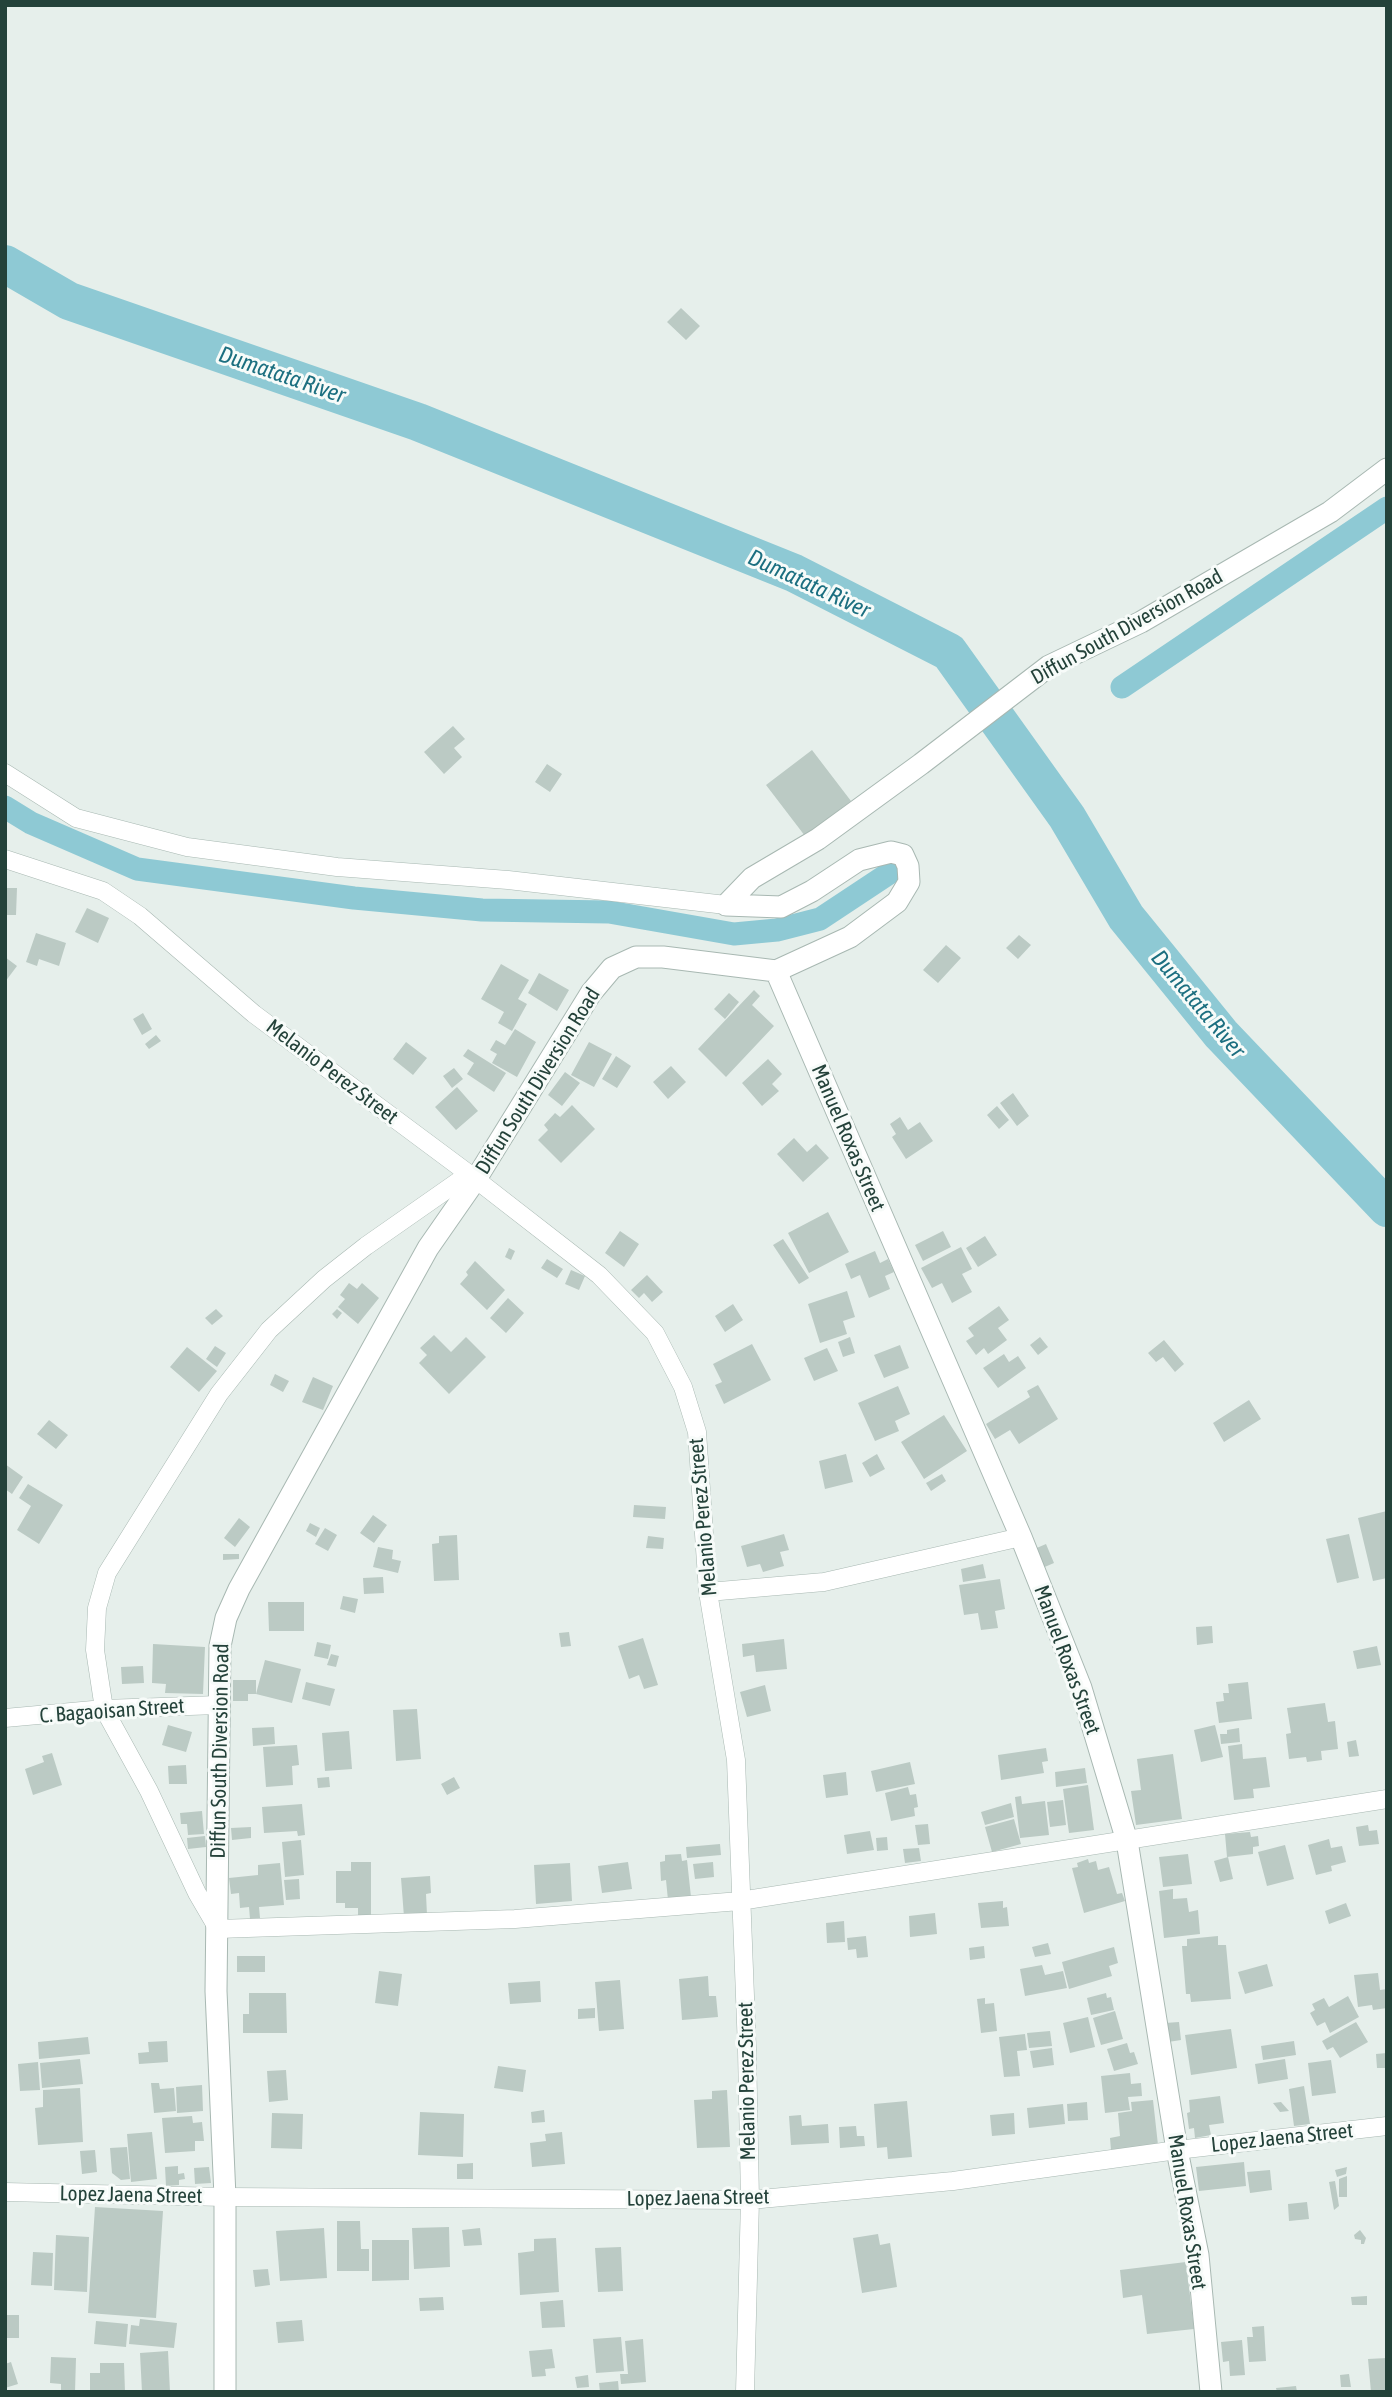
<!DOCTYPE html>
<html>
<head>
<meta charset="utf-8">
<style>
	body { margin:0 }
	#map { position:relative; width:1392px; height:2397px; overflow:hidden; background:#e6efeb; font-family:"Asap Condensed",sans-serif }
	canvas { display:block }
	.frame { position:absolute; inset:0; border:7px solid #24423a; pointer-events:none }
</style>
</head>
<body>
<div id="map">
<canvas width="1392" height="2397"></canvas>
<div class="frame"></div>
</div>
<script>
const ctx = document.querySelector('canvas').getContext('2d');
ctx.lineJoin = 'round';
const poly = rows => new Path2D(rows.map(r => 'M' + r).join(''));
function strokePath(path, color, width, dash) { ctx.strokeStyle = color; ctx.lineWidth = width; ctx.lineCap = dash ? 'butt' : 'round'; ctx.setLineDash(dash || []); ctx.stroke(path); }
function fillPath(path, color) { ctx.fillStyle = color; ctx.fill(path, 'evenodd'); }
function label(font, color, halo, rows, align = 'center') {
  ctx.font = font + ' "Asap Condensed",sans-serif'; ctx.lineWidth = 6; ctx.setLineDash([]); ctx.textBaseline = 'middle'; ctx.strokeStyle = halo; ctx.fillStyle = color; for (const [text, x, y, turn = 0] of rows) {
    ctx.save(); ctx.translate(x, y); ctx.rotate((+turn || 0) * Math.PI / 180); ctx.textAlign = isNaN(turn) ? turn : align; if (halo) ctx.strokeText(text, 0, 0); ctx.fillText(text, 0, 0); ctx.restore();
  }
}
strokePath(poly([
	[1122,687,1387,508],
	[5,807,31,823,137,869,354,898,482,910,609,912,734,934,777,930,820,919,891,872]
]), '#8ec9d4', 23);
strokePath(poly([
	[5,264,69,301,418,422,794,573,949,652,1067,817,1126,917,1221,1034,1387,1208]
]), '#8ec9d4', 38);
fillPath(poly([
	[681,308,700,326,686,340,667,322],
	[453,726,465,739,454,748,462,757,444,774,424,752],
	[812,750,851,801,805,836,766,785],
	[547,764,562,774,550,792,535,782],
	[5,888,17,888,16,915,5,915],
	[87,908,109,918,98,943,75,932],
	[36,933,66,943,59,966,39,959,37,966,26,962],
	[1019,935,1031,945,1018,959,1006,948],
	[946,945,961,958,938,983,923,970],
	[5,957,17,966,5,982],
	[501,964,529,980,518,999,527,1004,512,1031,498,1023,504,1012,481,999],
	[539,973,569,990,557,1011,528,993],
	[754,990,760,996,752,1005,774,1026,726,1077,698,1049],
	[729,993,739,1002,725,1019,714,1009],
	[143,1013,152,1029,142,1035,133,1019],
	[515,1029,536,1042,517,1077,492,1063,497,1054,490,1050,496,1040,505,1045],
	[156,1035,161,1041,149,1049,145,1044],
	[406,1042,427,1058,413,1075,393,1059],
	[589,1042,612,1054,594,1087,571,1075],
	[468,1049,506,1073,494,1092,467,1074,474,1063,463,1056],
	[616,1056,631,1066,617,1088,602,1079],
	[768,1059,782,1074,772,1084,779,1091,762,1106,742,1083],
	[671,1066,686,1082,668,1099,653,1082],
	[454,1068,463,1079,452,1088,443,1076],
	[565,1072,580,1083,562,1106,548,1095],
	[457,1087,478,1111,456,1130,435,1107],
	[1013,1093,1029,1116,1017,1126,1000,1103],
	[572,1105,595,1129,561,1163,538,1140,548,1130,544,1125,555,1113,560,1117],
	[997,1106,1009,1120,999,1129,987,1115],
	[900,1117,908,1130,920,1122,933,1141,906,1159,892,1137,896,1134,890,1124],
	[794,1138,807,1152,816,1144,829,1158,803,1182,777,1154],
	[828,1212,849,1252,809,1273,788,1233],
	[620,1231,639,1244,624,1267,605,1253],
	[943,1231,951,1247,923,1261,915,1245],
	[985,1236,997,1255,978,1267,966,1248],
	[783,1239,809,1278,799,1284,773,1245],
	[961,1247,972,1269,962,1274,972,1292,952,1303,942,1283,932,1288,921,1268],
	[509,1248,515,1251,511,1260,505,1257],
	[875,1251,880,1263,888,1259,894,1272,885,1276,890,1289,869,1298,860,1275,851,1279,845,1264],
	[547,1259,563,1269,557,1278,541,1268],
	[475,1261,505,1290,487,1310,460,1284,468,1275,466,1272],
	[571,1270,585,1276,579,1290,565,1284],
	[647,1275,663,1292,652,1302,644,1293,639,1298,631,1290],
	[349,1283,357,1289,362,1283,379,1298,358,1324,338,1307,345,1299,340,1295],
	[847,1291,855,1317,843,1321,847,1334,820,1343,808,1304],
	[508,1298,524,1313,506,1333,490,1318],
	[733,1304,743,1320,725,1332,715,1316],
	[999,1306,1009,1320,998,1328,1007,1340,988,1354,984,1348,976,1355,966,1341,974,1336,968,1328],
	[216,1309,223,1316,212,1325,205,1318],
	[337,1309,342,1313,337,1319,332,1314],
	[434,1335,451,1352,466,1337,486,1357,449,1394,419,1363,427,1355,420,1348],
	[850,1337,855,1353,843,1357,838,1342],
	[1040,1337,1048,1347,1038,1355,1030,1345],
	[1164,1340,1184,1364,1175,1372,1163,1357,1156,1362,1148,1353],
	[752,1344,771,1380,724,1404,715,1385,722,1382,713,1364],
	[900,1345,909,1368,884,1378,874,1355],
	[215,1346,226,1353,217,1367,206,1359],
	[187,1347,217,1371,199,1392,170,1367],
	[827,1348,838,1371,814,1381,804,1358],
	[1004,1354,1009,1362,1018,1356,1026,1368,998,1388,983,1368],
	[275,1374,289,1381,283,1392,270,1385],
	[313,1377,333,1386,323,1410,302,1402],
	[1038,1385,1058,1419,1019,1444,1010,1430,995,1439,986,1424,1030,1397,1027,1391],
	[898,1386,910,1414,895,1421,899,1431,875,1441,858,1403],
	[1249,1400,1261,1419,1224,1442,1213,1423],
	[944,1415,967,1451,924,1479,901,1442],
	[49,1420,68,1435,56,1449,37,1434],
	[846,1454,853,1482,825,1489,819,1461],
	[877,1454,885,1469,870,1477,862,1463],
	[5,1464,23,1477,12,1494,5,1489],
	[942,1474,946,1481,931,1491,926,1483],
	[28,1484,63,1505,39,1544,17,1530,31,1506,19,1498],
	[634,1505,666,1507,665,1519,633,1517],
	[1387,1511,1387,1578,1373,1581,1358,1518],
	[373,1515,387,1525,374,1543,360,1533],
	[239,1518,250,1527,235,1547,224,1538],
	[310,1523,320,1528,316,1537,306,1531],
	[325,1528,337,1535,328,1551,315,1544],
	[784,1534,789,1550,780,1552,784,1566,763,1572,760,1564,747,1567,741,1546],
	[1349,1534,1359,1578,1337,1583,1326,1539],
	[457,1535,459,1580,434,1581,432,1544,439,1543,439,1536],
	[648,1536,664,1538,663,1549,646,1548],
	[1046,1544,1054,1563,1040,1569,1032,1550],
	[378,1547,393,1550,392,1559,401,1561,398,1573,373,1567],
	[223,1554,239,1554,239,1559,223,1560],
	[983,1564,986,1578,963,1582,961,1569],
	[383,1577,384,1593,364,1594,363,1578],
	[1000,1579,1005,1609,995,1611,998,1628,981,1630,978,1613,964,1615,959,1585],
	[343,1596,358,1599,355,1613,340,1609],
	[268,1602,304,1602,304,1631,269,1631],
	[1212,1626,1213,1643,1197,1645,1196,1627],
	[569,1632,571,1646,561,1647,559,1633],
	[643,1638,658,1685,644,1689,639,1675,629,1679,618,1646],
	[784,1639,787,1669,756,1672,754,1655,743,1657,742,1644],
	[317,1642,331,1645,328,1659,314,1656],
	[153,1644,205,1647,203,1694,165,1693,166,1684,152,1683],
	[1377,1646,1381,1665,1357,1669,1353,1651],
	[331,1654,339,1656,336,1667,327,1665],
	[265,1660,301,1669,292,1703,256,1694,248,1694,248,1701,233,1701,233,1680,256,1680,256,1694],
	[143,1666,144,1683,122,1684,121,1667],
	[306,1682,335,1689,330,1706,302,1699],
	[1248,1682,1252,1719,1219,1723,1216,1702,1224,1701,1223,1693,1229,1693,1228,1684],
	[765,1685,771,1711,747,1717,740,1692],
	[1325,1703,1328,1722,1335,1721,1338,1749,1321,1751,1322,1760,1307,1762,1306,1757,1289,1759,1286,1734,1291,1733,1287,1708],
	[417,1709,421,1759,396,1761,393,1710],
	[168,1725,192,1732,186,1752,162,1745],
	[1215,1725,1223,1757,1201,1762,1194,1730],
	[274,1727,275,1744,253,1746,252,1728],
	[1239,1728,1240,1742,1221,1744,1220,1734,1227,1734,1227,1730],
	[349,1731,352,1769,325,1771,322,1733],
	[1356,1740,1359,1756,1349,1757,1347,1742],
	[1242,1744,1243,1759,1266,1757,1270,1787,1253,1789,1254,1798,1234,1800,1228,1746],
	[297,1745,299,1765,292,1766,293,1785,266,1787,263,1747],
	[1046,1748,1048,1761,1042,1762,1044,1773,1001,1780,998,1755],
	[52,1753,62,1785,33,1795,25,1769,44,1762,42,1756],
	[1173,1754,1182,1819,1136,1825,1131,1791,1141,1790,1137,1759],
	[910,1762,915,1784,876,1792,871,1771],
	[186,1765,187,1784,169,1784,168,1766],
	[1085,1768,1087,1783,1056,1787,1055,1772],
	[846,1772,848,1795,826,1798,823,1775],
	[329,1777,330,1787,318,1788,317,1778],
	[454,1777,460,1788,447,1795,441,1784],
	[1088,1785,1094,1830,1069,1833,1063,1789],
	[908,1787,910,1795,916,1794,918,1807,914,1808,915,1816,891,1821,885,1793],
	[1021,1796,1022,1804,1045,1801,1049,1835,1020,1838,1015,1797],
	[1063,1800,1066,1825,1050,1827,1047,1802],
	[1011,1803,1014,1817,985,1825,981,1812],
	[302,1804,305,1835,298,1836,297,1831,264,1833,262,1807],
	[202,1811,204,1834,188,1835,187,1824,181,1824,180,1813],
	[1014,1819,1021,1844,992,1852,985,1827],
	[928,1824,930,1844,918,1845,915,1825],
	[1368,1825,1369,1831,1377,1830,1379,1844,1359,1846,1356,1827],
	[251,1827,251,1838,232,1840,231,1828],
	[870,1831,874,1850,847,1854,844,1835],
	[1250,1832,1251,1837,1258,1836,1259,1846,1253,1847,1253,1854,1227,1857,1225,1834],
	[205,1836,206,1847,188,1849,187,1838],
	[887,1837,888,1850,877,1851,876,1838],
	[1329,1839,1331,1848,1342,1846,1346,1862,1331,1866,1332,1871,1316,1875,1308,1845],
	[301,1840,304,1875,285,1877,282,1842],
	[720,1844,721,1855,687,1858,686,1847],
	[1285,1845,1294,1879,1267,1886,1258,1852],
	[919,1848,921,1861,905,1863,903,1849],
	[681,1854,682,1861,687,1860,691,1897,668,1900,666,1880,661,1881,660,1862,665,1861,665,1855],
	[1188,1854,1192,1884,1163,1887,1159,1857],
	[1228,1857,1233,1879,1220,1882,1214,1861],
	[1088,1859,1089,1863,1096,1861,1098,1870,1109,1867,1117,1894,1122,1893,1125,1901,1084,1913,1072,1868,1078,1867,1077,1863],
	[351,1862,371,1862,371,1916,358,1916,358,1908,345,1908,345,1903,336,1903,336,1871,351,1871],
	[628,1862,632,1889,602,1893,598,1866],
	[713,1862,714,1877,695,1879,693,1864],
	[280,1863,284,1905,259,1907,260,1918,250,1919,249,1907,240,1908,239,1893,231,1894,229,1878,258,1875,258,1865],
	[570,1863,572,1901,536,1904,534,1865],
	[430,1876,431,1893,426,1894,427,1915,404,1917,401,1878],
	[299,1879,300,1899,286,1900,284,1880],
	[1173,1889,1173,1899,1187,1898,1189,1912,1198,1910,1200,1934,1164,1938,1159,1891],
	[1003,1901,1003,1908,1007,1907,1009,1926,981,1928,978,1903],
	[1346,1903,1351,1916,1329,1924,1325,1911],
	[935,1913,937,1934,910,1937,909,1916],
	[844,1921,845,1942,827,1943,826,1923],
	[866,1936,868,1957,857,1958,856,1949,848,1950,847,1938],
	[1218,1936,1218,1945,1226,1945,1231,1999,1191,2002,1190,1994,1186,1994,1182,1946,1187,1946,1187,1939],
	[1048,1943,1051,1954,1035,1957,1032,1947],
	[984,1946,985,1958,970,1960,969,1948],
	[1114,1947,1118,1963,1109,1966,1112,1976,1069,1989,1062,1962],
	[237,1956,265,1956,265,1972,237,1972],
	[1267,1964,1273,1986,1245,1994,1238,1972],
	[1042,1965,1045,1975,1063,1971,1067,1988,1025,1996,1020,1969],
	[379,1971,402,1974,398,2006,375,2003],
	[1378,1973,1380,1990,1387,1989,1387,2008,1373,2010,1372,2005,1358,2007,1354,1975],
	[708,1976,709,1996,716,1996,718,2017,682,2020,679,1979],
	[620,1980,624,2029,599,2031,595,1982],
	[540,1981,541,2002,510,2004,508,1983],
	[249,1993,286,1993,287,2033,243,2033,243,2014,249,2014],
	[1106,1993,1107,1998,1111,1997,1114,2010,1091,2015,1087,1998],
	[1348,1996,1359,2017,1330,2033,1325,2022,1317,2026,1310,2013,1315,2010,1312,2004,1324,1998,1329,2007],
	[985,1998,985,2004,994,2003,997,2031,981,2033,977,1999],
	[595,2008,595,2018,578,2019,578,2009],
	[1115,2011,1123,2039,1101,2045,1093,2018],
	[1088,2017,1095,2047,1070,2053,1063,2023],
	[1179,2022,1181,2040,1168,2042,1165,2023],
	[1356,2022,1368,2042,1340,2058,1333,2047,1327,2050,1322,2041],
	[1231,2029,1237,2068,1191,2075,1185,2035],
	[1050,2031,1052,2046,1029,2048,1027,2033],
	[1025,2034,1027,2050,1017,2051,1020,2076,1004,2077,999,2037],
	[88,2037,90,2054,39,2059,38,2042],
	[167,2041,168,2062,139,2064,138,2053,149,2052,148,2042],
	[1294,2041,1296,2055,1263,2060,1261,2046],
	[1127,2043,1130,2053,1134,2052,1138,2064,1114,2071,1107,2049],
	[1052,2048,1054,2065,1033,2068,1030,2051],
	[1387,2053,1387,2068,1377,2068,1376,2054],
	[80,2059,83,2084,42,2088,40,2063],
	[1285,2059,1288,2079,1258,2084,1255,2064],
	[1331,2060,1336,2093,1312,2096,1308,2063],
	[38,2062,40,2090,20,2091,18,2064],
	[498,2066,526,2070,523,2092,494,2088],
	[286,2070,288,2100,269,2102,267,2071],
	[1130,2073,1131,2084,1141,2083,1142,2096,1128,2097,1130,2110,1105,2113,1101,2076],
	[151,2083,159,2083,160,2089,174,2088,176,2111,154,2113],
	[202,2085,203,2111,177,2113,176,2087],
	[1304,2086,1310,2124,1294,2126,1289,2089],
	[80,2088,83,2142,38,2145,35,2108,43,2107,43,2090],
	[727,2090,730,2147,697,2148,694,2100,712,2099,712,2091],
	[1220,2096,1224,2123,1209,2125,1211,2135,1195,2138,1194,2128,1189,2129,1187,2113,1190,2112,1189,2100],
	[1153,2100,1158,2145,1111,2150,1110,2138,1120,2136,1118,2113,1132,2111,1131,2102],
	[907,2101,912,2157,888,2159,887,2147,877,2148,874,2104],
	[1087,2102,1088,2120,1068,2121,1067,2104],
	[1281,2102,1289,2111,1280,2112,1273,2103],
	[1063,2104,1065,2124,1029,2128,1027,2108],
	[544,2110,545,2122,532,2123,531,2112],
	[420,2112,464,2114,463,2157,418,2155],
	[272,2113,303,2114,302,2149,271,2148],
	[1014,2113,1015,2134,992,2136,990,2115],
	[801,2115,802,2126,828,2124,829,2143,791,2145,789,2116],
	[192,2116,193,2123,202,2122,204,2141,195,2141,195,2151,165,2153,162,2118],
	[856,2126,857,2136,864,2136,865,2146,840,2148,839,2127],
	[152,2132,157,2179,131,2182,127,2134],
	[562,2132,565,2164,532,2167,530,2143,546,2141,545,2134],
	[127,2147,130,2179,121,2180,112,2173,110,2148],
	[95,2150,97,2172,82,2174,80,2151],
	[1244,2162,1246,2186,1199,2191,1196,2167],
	[473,2163,473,2179,457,2179,457,2164],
	[178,2166,178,2174,184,2173,185,2179,179,2180,179,2185,166,2186,165,2167],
	[209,2167,211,2183,195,2184,194,2168],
	[1347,2167,1346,2174,1337,2177,1335,2170],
	[1270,2170,1272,2190,1250,2193,1247,2172],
	[1347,2176,1347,2197,1339,2197,1339,2179],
	[1335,2181,1339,2206,1334,2210,1329,2182],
	[1307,2202,1309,2219,1289,2221,1288,2204],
	[95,2207,163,2211,156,2318,88,2313],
	[337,2221,360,2221,361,2249,369,2249,369,2271,337,2271],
	[449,2227,450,2267,414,2269,412,2228],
	[324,2228,327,2278,280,2281,276,2231],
	[480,2228,482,2245,464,2246,462,2230],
	[1360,2230,1366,2238,1364,2244,1361,2244,1361,2240,1355,2239,1354,2235],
	[878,2234,880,2245,890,2243,897,2287,862,2293,853,2238],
	[56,2235,89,2237,87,2292,54,2290],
	[556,2238,559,2292,520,2295,518,2253,534,2251,534,2239],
	[372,2240,409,2240,409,2280,372,2281],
	[621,2247,623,2291,598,2292,595,2248],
	[33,2252,53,2253,52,2286,31,2285],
	[1186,2262,1194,2329,1147,2334,1142,2295,1123,2298,1120,2270],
	[268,2269,270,2285,255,2287,253,2270],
	[1367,2296,1367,2305,1352,2305,1351,2297],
	[443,2297,444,2310,420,2311,419,2298],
	[563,2300,565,2327,542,2328,540,2302],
	[5,2315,19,2315,19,2338,5,2338],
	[140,2319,177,2323,174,2348,129,2344,131,2325,139,2326],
	[302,2320,304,2341,278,2343,276,2322],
	[96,2321,128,2324,126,2347,94,2344],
	[1264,2326,1266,2361,1249,2362,1247,2337,1253,2337,1252,2327],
	[621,2337,624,2371,596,2373,593,2339],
	[643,2339,646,2382,621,2384,620,2374,628,2374,625,2341],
	[1242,2340,1245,2375,1230,2376,1229,2361,1223,2362,1221,2342],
	[552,2349,555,2368,545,2369,546,2376,532,2377,529,2351],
	[168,2351,170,2392,142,2392,140,2353],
	[51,2357,76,2358,75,2392,61,2392,61,2384,50,2383],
	[1387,2358,1387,2392,1371,2392,1368,2359],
	[11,2362,18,2384,5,2388,5,2364],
	[100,2363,124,2363,125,2392,90,2392,90,2373,100,2373],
	[1349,2374,1351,2387,1341,2387,1340,2375],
	[588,2375,589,2387,577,2388,575,2377],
	[618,2381,619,2392,600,2392,599,2383],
	[1296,2386,1297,2392,1277,2392,1276,2388]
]), '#bbcac4');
const minor = poly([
	[5,773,76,818,187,847,337,867,508,880,726,905],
	[5,859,103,891,140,916,254,1014,469,1174,599,1275,655,1333,683,1387,697,1432,708,1592,736,1760,747,2049,750,2200,745,2392],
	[469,1174,366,1246,324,1279,269,1330,219,1394,107,1573,97,1608,95,1650,104,1709,149,1791,197,1893,218,1929,515,1919,740,1901,1387,1799],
	[708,1592,824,1582,1021,1537],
	[5,1718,104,1709,218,1705],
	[5,2192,225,2197,750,2200,953,2181,1177,2150,1387,2126]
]);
const tertiary = poly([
	[776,971,1021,1537,1081,1688,1127,1841,1177,2150,1198,2255,1211,2392],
	[225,2392,225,2197,216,1991,220,1646,226,1618,239,1589,428,1248,476,1179,591,993,612,968,636,957,663,957,776,971,850,937,897,902,909,882,908,866,903,855,891,852,859,860,812,891,781,907,726,905,752,878,818,839,921,764,1049,666,1141,622,1330,512,1387,469]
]);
strokePath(minor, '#a8b8b2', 19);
strokePath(tertiary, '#a8b8b2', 23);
strokePath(minor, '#fff', 18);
strokePath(tertiary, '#fff', 21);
label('21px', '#24423a', '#f7fbf9', [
	["Diffun South Diversion Road",1127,627,-29],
	["Melanio Perez Street",332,1072,37],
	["Diffun South Diversion Road",538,1081,-58],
	["Manuel Roxas Street",848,1138,67],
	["Melanio Perez Street",703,1517,-95],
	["Manuel Roxas Street",1067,1660,70],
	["C. Bagaoisan Street",112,1711,-4],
	["Diffun South Diversion Road",220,1751,-89],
	["Melanio Perez Street",747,2081,-91],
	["Lopez Jaena Street",1282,2138,-6],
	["Lopez Jaena Street",131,2195,1],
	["Lopez Jaena Street",698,2198,-1],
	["Manuel Roxas Street",1187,2212,81]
]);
label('italic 23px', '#1c6f80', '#f7fbf9', [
	["Dumatata River",282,375,19],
	["Dumatata River",809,584,25],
	["Dumatata River",1198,1004,50]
]);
</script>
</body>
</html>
